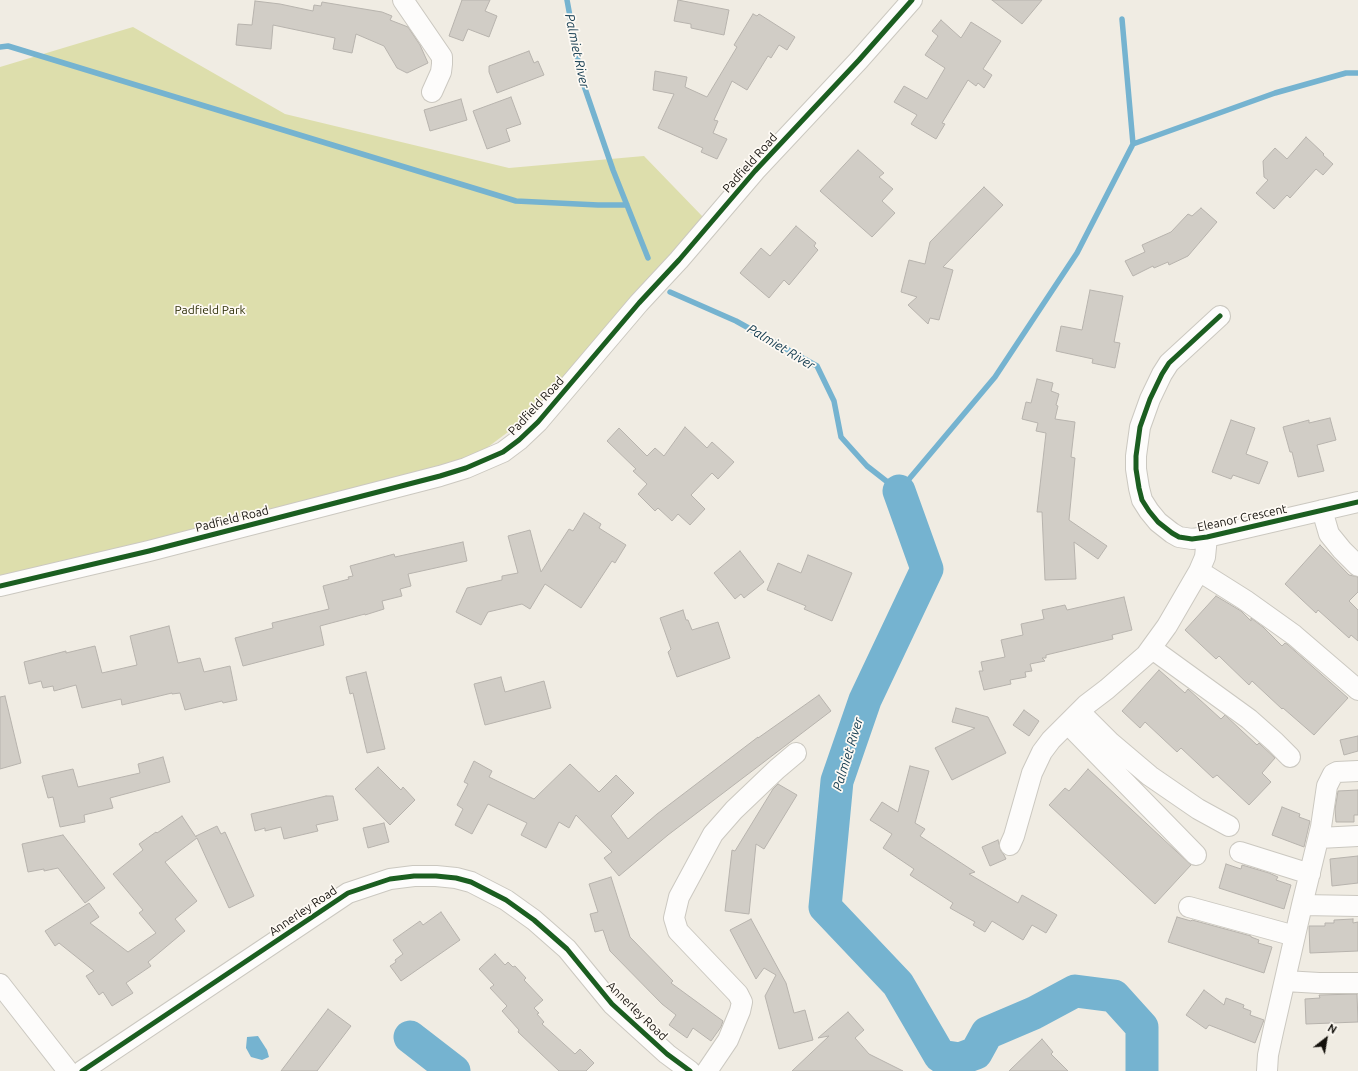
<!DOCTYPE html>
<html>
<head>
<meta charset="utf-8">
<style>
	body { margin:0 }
	#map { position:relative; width:1358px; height:1071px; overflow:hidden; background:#f0ece3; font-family:Ubuntu,sans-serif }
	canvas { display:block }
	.north { position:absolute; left:1306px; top:1019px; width:40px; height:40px; -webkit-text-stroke:3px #fefaf4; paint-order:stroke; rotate:31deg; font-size:11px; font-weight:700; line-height:16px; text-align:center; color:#14110c }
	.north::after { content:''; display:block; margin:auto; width:14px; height:18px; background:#14110c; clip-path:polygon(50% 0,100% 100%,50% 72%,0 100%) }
</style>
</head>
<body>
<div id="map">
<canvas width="1358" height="1071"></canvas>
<div class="north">N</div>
</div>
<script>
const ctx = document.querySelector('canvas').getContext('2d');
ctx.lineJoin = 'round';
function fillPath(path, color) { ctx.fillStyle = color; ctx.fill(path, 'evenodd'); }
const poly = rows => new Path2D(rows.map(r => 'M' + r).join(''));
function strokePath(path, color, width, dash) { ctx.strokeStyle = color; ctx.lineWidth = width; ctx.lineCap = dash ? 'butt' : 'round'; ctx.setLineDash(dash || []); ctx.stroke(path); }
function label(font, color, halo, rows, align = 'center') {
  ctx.font = font + ' Ubuntu,sans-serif'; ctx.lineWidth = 3.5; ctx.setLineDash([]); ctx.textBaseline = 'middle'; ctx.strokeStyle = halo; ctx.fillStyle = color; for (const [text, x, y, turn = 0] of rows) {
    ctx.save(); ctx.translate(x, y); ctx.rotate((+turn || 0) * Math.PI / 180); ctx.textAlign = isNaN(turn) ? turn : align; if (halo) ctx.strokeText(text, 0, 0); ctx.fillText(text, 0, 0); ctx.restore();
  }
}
fillPath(poly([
	[133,27,285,114,509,168,644,156,703,217,688,241,532,414,484,450,437,470,0,580,0,67]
]), '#dddeac');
fillPath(poly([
	[258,1036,267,1050,269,1057,262,1060,251,1057,246,1048,247,1037]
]), '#75b3d0');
strokePath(poly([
	[567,0,581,77,613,170,648,258],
	[1122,19,1133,144],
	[0,47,8,46,516,201,598,205,627,205],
	[670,292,736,321,817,366,834,401,841,437,867,466,899,491,995,377,1077,253,1133,144,1275,93,1346,73,1358,73]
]), '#75b3d0', 5.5);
strokePath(poly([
	[899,491,927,569,865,700,837,781,825,907,898,984,940,1056,960,1059,976,1053,987,1033,1034,1013,1075,991,1114,996,1142,1027,1142,1071],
	[410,1037,454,1071]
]), '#75b3d0', 33);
const building = poly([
	[462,0,490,0,485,11,497,16,489,37,468,29,463,41,449,36,462,0],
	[678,0,729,10,724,35,691,28,691,24,674,21,678,0],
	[992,0,1042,0,1022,24,992,0],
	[255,1,280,4,313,11,314,5,321,6,322,2,382,12,392,16,390,20,408,27,420,45,428,63,407,73,397,68,384,46,356,34,352,53,333,49,335,38,273,25,271,49,236,45,238,24,252,25,255,1],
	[753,14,757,16,759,14,795,37,787,50,779,45,771,58,768,56,747,90,732,81,714,120,718,121,713,133,727,139,717,159,701,152,703,148,658,128,674,94,653,90,655,71,687,77,685,87,707,97,737,47,734,45,753,14],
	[941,20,961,38,971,22,1001,41,983,69,992,75,984,88,978,83,976,86,968,80,942,123,945,124,936,139,911,124,917,115,894,102,904,86,927,99,945,68,925,55,938,36,932,31,941,20],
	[529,51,534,63,538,61,544,75,497,93,489,72,489,66,529,51],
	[511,97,521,124,506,129,510,141,487,149,473,111,511,97],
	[461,99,467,120,430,131,424,110,461,99],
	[1306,137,1324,154,1323,155,1333,164,1323,175,1316,169,1290,198,1287,195,1274,209,1256,193,1268,180,1264,177,1263,161,1275,148,1287,159,1306,137],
	[858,150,884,173,879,177,893,189,882,201,895,213,872,237,820,191,858,150],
	[984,187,1003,205,943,267,953,270,939,320,930,318,928,324,908,305,917,297,901,292,909,260,925,264,930,242,984,187],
	[1201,208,1217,222,1188,256,1169,265,1168,262,1154,268,1153,266,1133,276,1125,261,1145,252,1142,245,1171,232,1188,214,1192,216,1201,208],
	[796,226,816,243,814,246,818,250,789,285,784,280,769,298,740,273,761,248,770,256,796,226],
	[1090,290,1123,296,1114,342,1120,343,1115,368,1092,363,1093,359,1056,351,1061,326,1082,330,1090,290],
	[1037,379,1053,383,1051,391,1059,394,1056,405,1058,406,1055,419,1075,422,1071,457,1075,458,1069,520,1107,546,1098,559,1074,542,1076,579,1045,580,1042,512,1037,512,1046,433,1036,431,1038,423,1022,419,1026,402,1031,403,1037,379],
	[1330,418,1336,440,1317,445,1324,471,1298,477,1292,452,1290,452,1283,427,1309,420,1309,423,1330,418],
	[1231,420,1255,428,1246,454,1268,462,1259,484,1233,475,1231,479,1212,472,1231,420],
	[685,427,707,448,712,442,734,462,718,479,712,473,691,495,705,509,690,525,678,514,672,521,658,508,655,511,638,494,647,484,633,471,636,469,607,441,619,428,647,456,655,448,664,456,685,427],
	[584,513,601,524,599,528,626,545,615,563,612,561,581,608,545,584,530,609,522,604,488,612,481,625,456,612,467,588,502,580,502,576,518,573,508,536,530,530,541,572,569,529,573,531,584,513],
	[463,542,467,561,408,574,411,586,400,589,402,596,382,601,384,609,365,615,365,614,320,626,324,645,243,666,235,638,273,628,272,623,329,609,323,586,349,579,348,577,353,576,350,566,394,554,395,557,463,542],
	[1320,545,1349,575,1358,577,1358,592,1349,601,1358,610,1358,641,1351,635,1349,638,1318,610,1316,613,1285,584,1320,545],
	[740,551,764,582,744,598,741,594,735,599,714,573,740,551],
	[808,555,852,573,832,621,804,609,806,606,767,590,778,563,801,573,808,555],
	[1216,596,1241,611,1251,621,1251,618,1263,627,1282,646,1285,643,1287,644,1348,698,1314,735,1283,708,1282,709,1252,681,1249,685,1219,656,1216,659,1185,630,1216,596],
	[1124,597,1132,630,1112,635,1113,639,1046,655,1046,658,1042,658,1045,661,1030,664,1032,671,1025,672,1026,677,1010,680,1011,684,984,690,979,671,983,671,981,662,1005,657,1001,640,1023,635,1021,624,1044,619,1042,610,1065,605,1067,610,1124,597],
	[683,610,686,620,688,620,692,630,718,622,730,658,677,677,668,652,671,649,660,618,683,610],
	[169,626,178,663,200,658,204,672,230,666,237,700,223,703,222,701,185,710,180,693,172,694,172,693,122,705,121,699,82,708,76,685,54,691,53,686,43,688,41,681,29,684,24,662,66,651,66,653,95,646,102,673,137,665,130,636,169,626],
	[1159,670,1185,693,1188,689,1221,719,1225,715,1257,745,1259,743,1275,758,1262,773,1271,782,1249,805,1217,775,1213,778,1181,748,1177,752,1145,722,1140,728,1122,711,1159,670],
	[366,672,385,749,367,753,353,693,350,694,346,677,366,672],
	[501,677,505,692,544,681,551,708,485,725,474,684,501,677],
	[819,695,831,711,668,835,619,876,604,858,612,852,576,815,569,828,559,822,546,848,521,835,527,823,488,804,472,834,455,825,463,809,457,805,468,784,464,782,474,761,492,771,489,777,534,799,570,764,599,792,616,775,634,793,611,816,628,839,657,814,758,737,758,738,819,695],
	[5,696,21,763,0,769,0,697,5,696],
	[956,708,988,717,1006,753,952,780,935,748,975,728,952,722,956,708],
	[1024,710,1039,721,1029,736,1013,725,1024,710],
	[1358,736,1358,751,1344,755,1340,740,1358,736],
	[163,757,170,782,110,798,113,808,84,815,85,822,60,827,53,797,48,798,42,776,73,769,78,787,140,773,138,764,163,757],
	[910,766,929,771,915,823,925,829,920,836,975,872,969,874,1018,903,1022,895,1057,915,1046,933,1032,925,1023,940,992,921,985,932,973,925,975,922,950,908,953,903,910,875,914,869,883,848,892,834,870,820,882,802,898,812,910,766],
	[378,767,401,790,403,787,415,800,390,825,355,789,378,767],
	[1088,769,1191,865,1155,904,1049,805,1065,788,1069,791,1088,769],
	[778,784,797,795,764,849,756,844,749,914,725,911,732,850,735,851,773,789,778,784],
	[1358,790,1358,815,1354,815,1354,822,1336,822,1335,809,1338,791,1358,790],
	[326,796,333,796,338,820,316,825,318,831,284,839,281,827,265,831,265,828,255,831,251,814,326,796],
	[1282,807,1300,814,1299,817,1310,821,1304,847,1272,835,1282,807],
	[182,816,196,837,196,836,217,826,221,834,225,832,254,896,229,908,197,838,165,862,197,901,175,919,185,931,148,962,151,966,126,983,133,993,112,1006,103,992,99,995,86,976,94,971,59,943,55,946,45,931,89,903,99,917,90,923,128,952,156,933,139,913,143,910,113,874,143,850,139,844,156,832,157,833,182,816],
	[384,823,389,842,368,848,363,828,384,823],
	[63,835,105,888,85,903,58,868,44,871,44,869,28,872,22,844,63,835],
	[998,840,1001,851,1004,855,1006,859,990,866,982,847,998,840],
	[1358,856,1358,883,1332,886,1330,859,1358,856],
	[1226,864,1241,869,1242,865,1269,873,1278,877,1276,880,1291,885,1284,909,1219,888,1226,864],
	[611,877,630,937,673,981,671,983,723,1021,721,1027,711,1041,693,1028,687,1038,669,1025,676,1015,662,1004,610,951,603,930,595,932,590,914,598,912,589,884,611,877],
	[441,912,460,940,401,981,390,966,396,962,395,960,403,954,393,940,420,921,423,925,441,912],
	[1177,917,1191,921,1192,920,1251,936,1251,937,1259,940,1258,943,1272,947,1264,973,1168,942,1177,917],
	[751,919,786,983,794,1013,805,1010,813,1040,779,1049,765,996,776,975,764,968,756,979,730,930,751,919],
	[1353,919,1353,923,1358,922,1358,951,1310,953,1309,926,1325,926,1325,923,1334,923,1334,920,1353,919],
	[495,954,505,965,508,962,513,967,515,966,526,978,524,980,543,1000,534,1008,539,1013,537,1014,544,1022,542,1024,575,1054,580,1049,594,1063,586,1071,559,1071,518,1032,519,1030,502,1011,507,1006,490,988,494,985,479,969,495,954],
	[1204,990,1224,1005,1226,998,1244,1005,1243,1008,1251,1011,1250,1015,1264,1020,1255,1043,1209,1025,1206,1029,1186,1015,1204,990],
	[1357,994,1358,1022,1306,1024,1305,999,1320,998,1319,995,1357,994],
	[328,1009,351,1026,317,1071,281,1071,328,1009],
	[848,1012,864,1030,855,1038,869,1054,903,1071,792,1071,829,1036,818,1038,848,1012],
	[1042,1039,1053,1052,1051,1054,1068,1071,1009,1071,1042,1039]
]);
fillPath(building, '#d1cdc6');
strokePath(building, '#b7b3ad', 1);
const minor = poly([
	[403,0,442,57,442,64,441,72,432,92],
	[1220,316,1169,363,1162,374,1150,399,1140,427,1136,456,1136,469,1139,488,1142,500,1149,511,1158,522,1172,533,1179,537,1192,539,1207,537,1358,502],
	[1322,510,1329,534,1342,550,1358,566],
	[1199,571,1245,600,1294,635,1358,690],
	[0,586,149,551,440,476,466,468,503,452,519,440,538,422,639,303,679,260,755,171,859,60,912,0],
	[1151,648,1249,719,1275,742,1290,757],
	[1080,712,1111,743,1150,776,1198,809,1229,826],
	[1068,724,1196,855],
	[1319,838,1358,836],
	[1010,845,1014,836,1032,773,1042,752,1051,740,1086,705,1107,689,1146,655,1167,626,1199,571,1205,557,1207,537],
	[1240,852,1310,874],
	[1302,905,1358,906],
	[1189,907,1295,936],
	[1285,981,1319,983,1358,983],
	[0,984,68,1071],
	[82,1071,348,893,390,879,414,876,436,876,456,878,471,882,506,900,534,920,567,949,612,1004,667,1054,690,1071],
	[707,1071,728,1040,740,1011,742,1002,738,994,678,931,674,918,679,897,713,834,734,810,777,769,796,753],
	[1267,1071,1268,1055,1273,1032,1302,905,1321,827,1327,786,1333,774,1337,772,1358,771]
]);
strokePath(minor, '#cbc8c0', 22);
strokePath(minor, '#fdfcfb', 20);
strokePath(poly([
	[1220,316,1169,363,1162,374,1150,399,1140,427,1136,456,1136,469,1139,488,1142,500,1149,511,1158,522,1172,533,1179,537,1192,539,1207,537,1358,502],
	[0,586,149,551,440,476,466,468,503,452,519,440,538,422,639,303,679,260,755,171,859,60,912,0],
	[82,1071,348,893,390,879,414,876,436,876,456,878,471,882,506,900,534,920,567,949,612,1004,667,1054,690,1071]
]), '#1b5e20', 5);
label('12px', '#14110c', '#fefaf4', [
	["Padfield Road",750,163,-48],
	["Padfield Road",536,406,-47],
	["Eleanor Crescent",1242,518,-12],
	["Padfield Road",232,519,-14],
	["Annerley Road",303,911,-34],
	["Annerley Road",637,1011,44]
]);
label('12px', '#2e2f09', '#fefaf4', [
	["Padfield Park",210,310]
]);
label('italic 13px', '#1a4054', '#fefaf4', [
	["Palmiet River",577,51,78],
	["Palmiet River",781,347,31],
	["Palmiet River",848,754,-73]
]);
</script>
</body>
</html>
